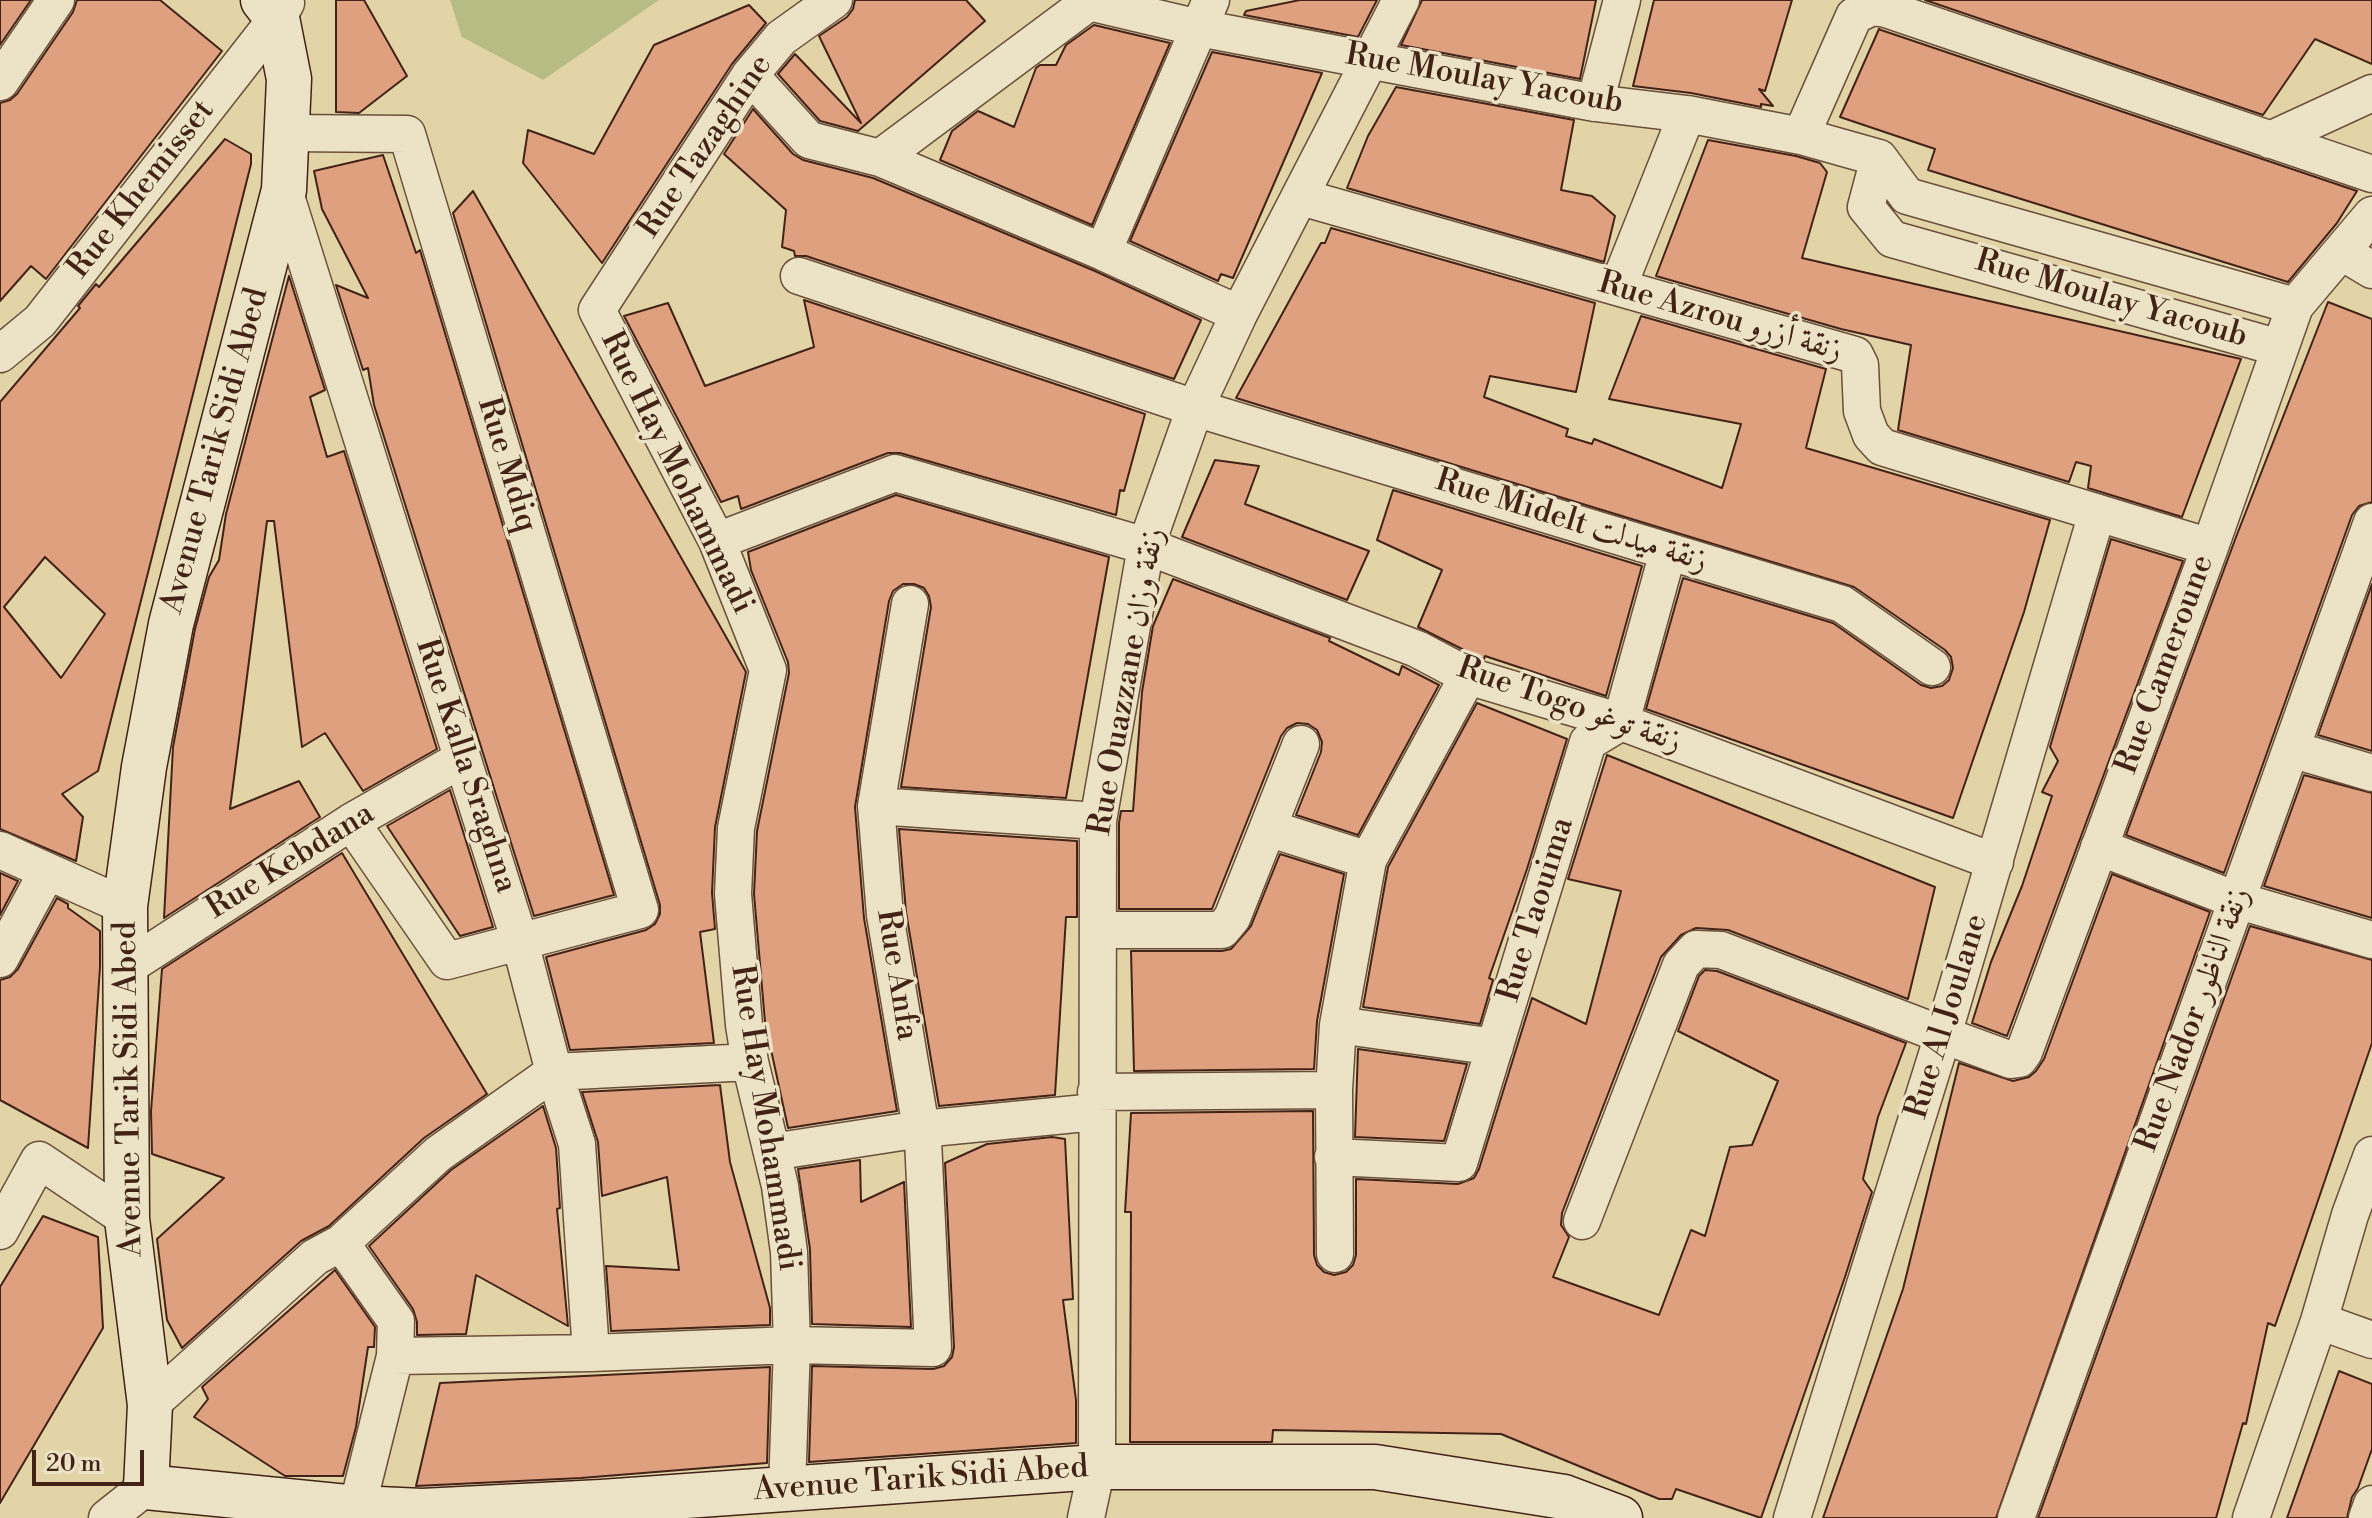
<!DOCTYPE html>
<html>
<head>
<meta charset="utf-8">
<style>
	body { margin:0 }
	#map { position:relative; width:2372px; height:1518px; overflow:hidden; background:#e2d4a7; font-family:"Libre Bodoni",serif }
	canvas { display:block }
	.scale { position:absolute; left:32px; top:1450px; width:112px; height:36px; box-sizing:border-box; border:4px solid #432317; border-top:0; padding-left:10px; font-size:24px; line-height:28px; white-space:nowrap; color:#432317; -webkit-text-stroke:6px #ece3c6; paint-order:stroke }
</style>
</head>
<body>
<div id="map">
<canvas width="2372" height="1518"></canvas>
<div class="scale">20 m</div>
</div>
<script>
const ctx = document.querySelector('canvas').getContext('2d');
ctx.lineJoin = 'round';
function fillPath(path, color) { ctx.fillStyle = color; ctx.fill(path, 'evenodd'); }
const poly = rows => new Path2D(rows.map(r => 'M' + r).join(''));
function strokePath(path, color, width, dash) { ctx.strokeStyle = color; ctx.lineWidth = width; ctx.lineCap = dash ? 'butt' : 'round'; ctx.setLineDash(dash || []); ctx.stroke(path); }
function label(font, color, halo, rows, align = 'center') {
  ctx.font = font + ' "Libre Bodoni",Amiri,serif'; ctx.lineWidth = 7; ctx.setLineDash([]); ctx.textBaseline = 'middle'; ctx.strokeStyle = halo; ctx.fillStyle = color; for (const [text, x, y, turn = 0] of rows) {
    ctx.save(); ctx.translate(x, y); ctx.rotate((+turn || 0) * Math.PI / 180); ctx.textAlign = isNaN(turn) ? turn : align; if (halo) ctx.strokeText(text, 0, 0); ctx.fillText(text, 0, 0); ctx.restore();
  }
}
fillPath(poly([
	[450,0,659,0,543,80,462,37]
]), '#b7bc84');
const building = poly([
	[0,0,31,0,0,45,0,0],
	[77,0,160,0,222,51,46,279,31,266,0,301,0,103,10,100,17,94,73,12,77,0],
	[336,0,364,0,407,76,359,113,336,112,336,0],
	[855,0,966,0,985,21,858,131,820,121,778,74,795,54,861,123,819,36,847,17,853,9,855,0],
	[1300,0,1377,0,1358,37,1244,15,1246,11,1300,0],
	[1422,0,1596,0,1580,79,1401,45,1422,0],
	[1654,0,1792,0,1765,91,1759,89,1773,106,1761,104,1761,107,1691,93,1633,86,1654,0],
	[1925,0,2372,0,2372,64,2315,39,2263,115,1925,0],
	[749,5,766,23,732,64,602,263,523,163,528,130,594,154,654,45,749,5],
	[1094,25,1170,43,1092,225,940,160,952,131,978,111,1014,127,1036,68,1040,65,1056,65,1066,45,1094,25],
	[1879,29,1881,30,2357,191,2337,223,2288,282,1928,170,1935,149,1840,117,1879,29],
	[1212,52,1322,73,1233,278,1221,274,1218,281,1130,241,1212,52],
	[1396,87,1574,120,1561,190,1592,196,1615,216,1604,262,1347,188,1368,136,1396,87],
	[753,109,793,154,803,160,873,178,1095,271,1201,320,1174,379,806,256,795,256,794,251,782,247,786,210,724,154,753,109],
	[225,139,251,154,251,164,98,771,62,794,83,817,76,861,0,829,0,402,80,308,78,306,96,284,99,287,225,139],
	[45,557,105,614,61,678,4,607,45,557],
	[1708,140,1796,156,1820,163,1827,172,1802,258,2241,359,2182,517,2088,488,2091,466,2076,462,2069,482,1898,430,1911,345,1841,329,1656,276,1708,140],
	[383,155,416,253,420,250,614,895,534,916,374,405,368,368,363,370,336,285,368,298,322,209,314,171,383,155],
	[473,191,746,672,715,827,712,893,715,929,700,932,714,1043,570,1050,546,957,646,930,655,924,660,914,660,905,453,213,473,191],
	[1331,228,1595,303,1576,392,1490,376,1484,397,1568,429,1566,436,1592,444,1594,439,1722,488,1741,424,1609,399,1641,316,1826,369,1806,448,2050,520,2024,612,1953,818,1646,709,1683,578,1833,623,1921,685,1931,688,1942,686,1949,680,1953,668,1951,657,1945,650,1854,587,1236,398,1321,243,1325,243,1331,228],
	[289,276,325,390,310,397,327,457,344,451,437,749,363,791,325,733,302,747,274,521,267,521,230,809,299,781,320,817,164,918,173,747,195,629,209,577,219,560,226,514,289,276],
	[804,300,1145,414,1124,491,1120,490,1116,515,900,453,888,453,741,509,738,496,721,502,624,316,668,303,705,386,814,347,804,300],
	[2328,302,2372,319,2372,502,2359,506,2352,515,2224,873,2126,835,2236,537,2328,302],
	[1215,460,1259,466,1245,504,1369,551,1347,600,1182,537,1215,460],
	[1393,490,1642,566,1606,696,1485,656,1484,659,1476,656,1418,627,1442,570,1377,540,1393,490],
	[896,495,1109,557,1066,798,901,787,931,607,929,596,924,588,914,584,903,584,893,591,889,601,855,807,864,918,897,1111,788,1128,765,1022,754,894,757,831,789,673,788,662,751,570,748,552,896,495],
	[2111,539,2183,561,2007,1036,1972,1023,1991,962,2022,886,2052,796,2042,792,2058,761,2050,747,2111,539],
	[1173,579,1330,638,1329,641,1399,675,1402,666,1439,685,1358,835,1296,815,1321,752,1322,742,1317,730,1308,724,1297,723,1287,728,1281,736,1212,909,1119,909,1119,823,1121,811,1133,811,1142,692,1153,626,1173,579],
	[2372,584,2372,751,2318,735,2372,584],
	[1477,703,1567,739,1527,869,1489,978,1493,980,1480,1024,1363,1007,1388,867,1477,703],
	[1607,755,1935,887,1908,999,1728,930,1696,928,1681,935,1661,957,1562,1213,1561,1225,1569,1237,1553,1277,1659,1315,1691,1230,1705,1236,1730,1147,1752,1145,1778,1081,1678,1031,1699,976,1705,970,1717,971,1906,1043,1878,1117,1863,1179,1872,1192,1845,1277,1761,1518,1676,1489,1672,1499,1659,1499,1501,1434,1273,1430,1272,1442,1130,1442,1131,1212,1125,1212,1131,1113,1313,1111,1314,1255,1317,1265,1324,1272,1334,1275,1346,1272,1353,1265,1356,1255,1356,1179,1458,1184,1474,1178,1479,1169,1532,998,1586,1024,1621,891,1568,879,1607,755],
	[2304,775,2372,793,2372,918,2264,886,2304,775],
	[450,790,493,927,460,936,387,826,450,790],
	[899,829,1077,841,1077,917,1066,917,1055,1095,939,1106,906,912,899,829],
	[342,853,487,1094,424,1138,329,1226,301,1241,182,1348,167,1320,157,1239,224,1178,152,1154,151,1111,162,969,342,853],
	[1280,854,1344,874,1317,1021,1314,1069,1134,1071,1131,951,1222,951,1231,949,1251,926,1280,854],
	[0,873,18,881,0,915,0,873],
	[2112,874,2210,912,1996,1518,1823,1518,1903,1289,1959,1063,2013,1081,2029,1077,2036,1071,2044,1059,2112,874],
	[57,898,68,904,68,908,100,931,100,967,88,1148,0,1100,0,980,10,977,18,969,57,898],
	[2250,926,2372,960,2372,1043,2275,1326,2268,1323,2246,1424,2243,1423,2216,1518,2038,1518,2250,926],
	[1358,1049,1467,1064,1444,1141,1355,1137,1358,1049],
	[720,1085,730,1162,770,1308,770,1325,611,1331,606,1266,679,1270,667,1177,602,1196,598,1142,582,1092,720,1085],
	[543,1106,556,1148,560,1208,557,1209,568,1326,476,1275,466,1334,417,1335,417,1322,413,1309,369,1246,451,1170,543,1106],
	[1052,1137,1065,1139,1073,1299,1063,1300,1076,1400,1076,1443,809,1462,812,1366,933,1369,944,1366,952,1357,954,1347,945,1163,987,1144,1052,1137],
	[860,1160,861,1202,904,1182,911,1327,812,1324,810,1249,798,1169,860,1160],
	[43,1216,98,1237,103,1328,0,1503,0,1287,43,1216],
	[335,1270,375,1327,374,1347,368,1347,356,1427,343,1476,285,1476,194,1417,208,1399,202,1387,335,1270],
	[770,1367,767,1463,581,1478,416,1486,440,1383,770,1367],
	[2339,1371,2372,1384,2372,1449,2358,1488,2352,1497,2347,1518,2287,1518,2339,1371]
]);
fillPath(building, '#dfa07f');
strokePath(building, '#432317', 2);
const street = poly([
	[1089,2,1199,28,1595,103,1687,114,1801,136,1879,158,1907,196,2295,306],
	[750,75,809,140,880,158,1103,252,1239,314],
	[0,82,56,0],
	[1595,103,1622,0],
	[287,133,407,134,640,910,447,961,351,822],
	[1801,136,1854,16,1872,7,1886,9,2372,174],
	[2270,140,2372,93],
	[880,158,1092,0],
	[1879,158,1866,207,1892,239,2280,348],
	[284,190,520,942,554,1072,577,1144,591,1353],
	[1301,197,1855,355,1860,365,1862,411,1871,435,1882,447,2210,547],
	[1103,252,1211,0],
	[2342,252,2372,270],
	[799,276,1195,408,1842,604,1932,667],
	[1618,287,1687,114],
	[0,354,40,321,277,18,286,3],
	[717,541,895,473,1146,546,1417,649,1468,676,1621,722,1995,862],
	[2291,749,2372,773],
	[876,806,1098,821],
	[1268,828,1368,860],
	[2099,847,2236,900,2372,940],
	[0,850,125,906],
	[1098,930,1222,930,1232,918,1301,744],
	[0,959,47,872],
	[124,969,351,822,462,759],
	[1338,1025,1495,1047],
	[1096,1092,1334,1090],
	[772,1152,921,1129,1096,1112],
	[1333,1157,1459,1163,1588,742,1621,722,1668,552],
	[1582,1221,1681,965,1696,949,1721,950,1943,1035,2011,1060,2019,1059,2024,1052,2210,547,2295,306,2372,215],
	[0,1231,39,1160,127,1219],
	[341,1243,396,1321,395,1356,357,1508],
	[1335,1254,1334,1090,1338,1025,1368,860,1468,676],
	[2319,1321,2372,1340],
	[395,1356,591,1353,792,1345,933,1348,923,1140,885,915,876,806,910,604],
	[150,1405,315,1257,341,1243,438,1154,554,1072,750,1062],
	[787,1489,792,1345,789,1252,780,1186,750,1062,744,1025,733,894,736,828,768,670,717,541,597,310,750,75,781,38,834,0],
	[107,1518,146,1487],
	[1086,1518,1097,1467,1098,821,1146,546,1195,408,1239,314,1401,0],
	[1792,1518,1943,1035,2097,513],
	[2016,1518,2372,522],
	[2251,1518,2319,1321,2350,1215,2372,1155],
	[2367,1518,2372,1504]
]);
const secondary = poly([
	[263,0,277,18,289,79,284,190,171,624,144,767,125,906,127,1219,150,1405,146,1487,357,1508,422,1511,601,1502,1097,1467,1375,1467,1564,1497,1620,1518]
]);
strokePath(street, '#6b4f3b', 39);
strokePath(secondary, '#432317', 47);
strokePath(street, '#ece3c6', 36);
strokePath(secondary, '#ece3c6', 44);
label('32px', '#432317', '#ece3c6', [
	["Rue Moulay Yacoub",1484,80,10],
	["Rue Tazaghine",706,147,-56],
	["Rue Khemisset",142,190,-52],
	["Rue Moulay Yacoub",2111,300,16],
	["Rue Azrou زنقة أزرو",1720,318,16],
	["Avenue Tarik Sidi Abed",216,451,-75],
	["Rue Mdiq",506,465,73],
	["Rue Hay Mohammadi",676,473,64],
	["Rue Midelt زنقة ميدلت",1571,522,17],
	["Rue Cameroune",2166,665,-70],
	["Rue Ouazzane زنقة وزان",1128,682,-80],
	["Rue Togo زنقة توغو",1569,706,19],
	["Rue Kalla Sraghna",465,766,72],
	["Rue Kebdana",291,862,-32],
	["Rue Taouima",1537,910,-73],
	["Rue Anfa",896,975,81],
	["Rue Al Joulane",1948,1017,-73],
	["Rue Nador زنقة الناظور",2194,1020,-70],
	["Avenue Tarik Sidi Abed",130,1089,-91],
	["Rue Hay Mohammadi",764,1118,81],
	["Avenue Tarik Sidi Abed",921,1480,-4]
]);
</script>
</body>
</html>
